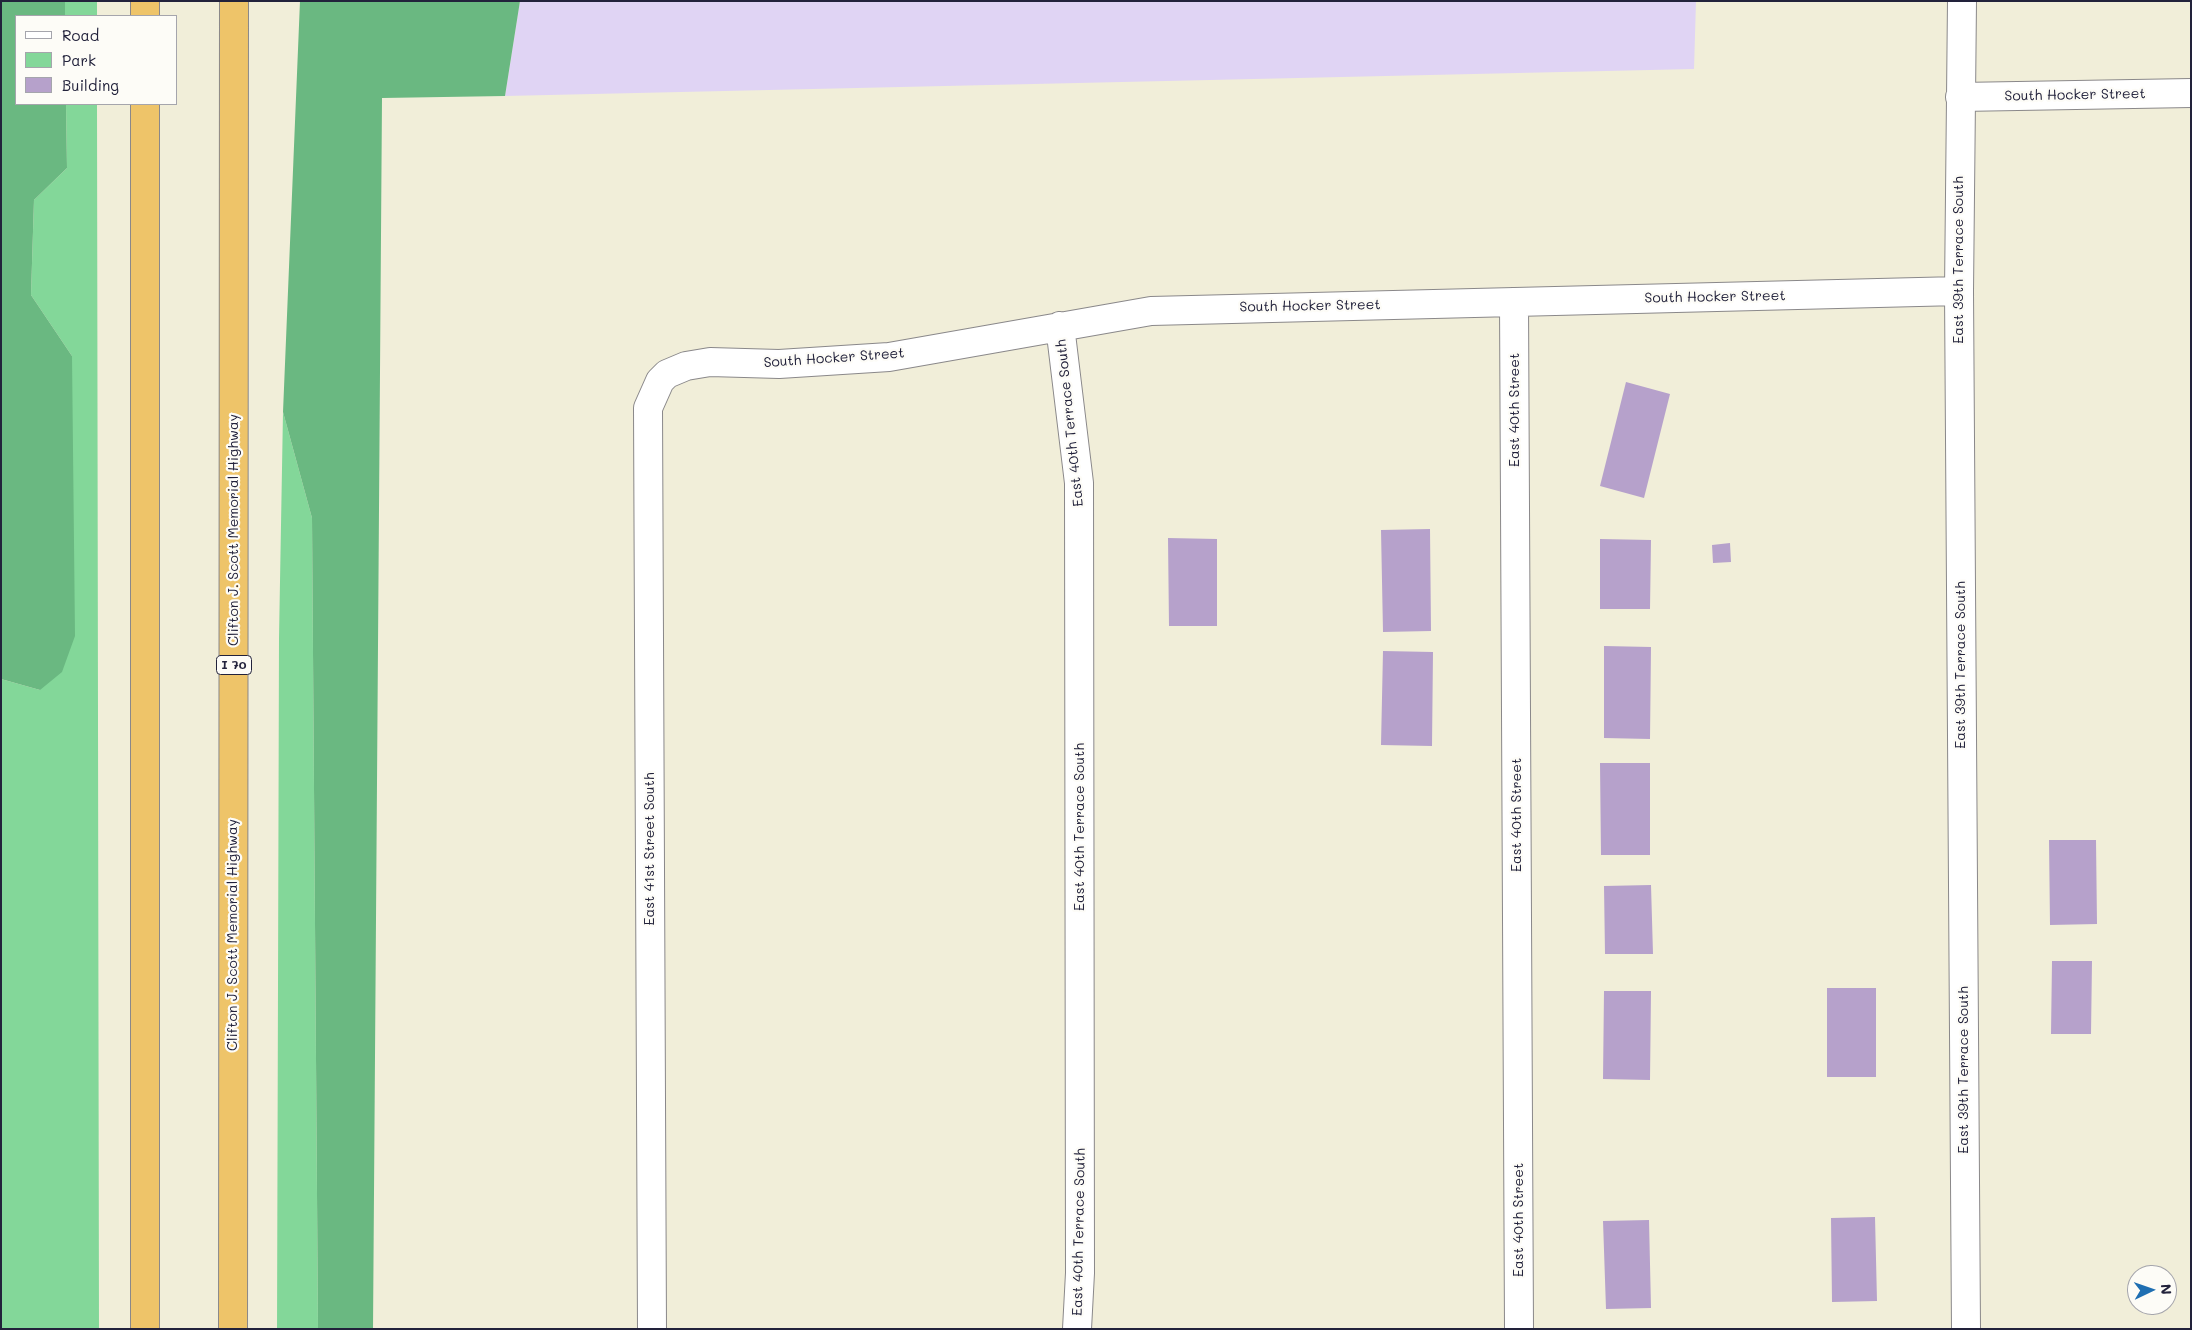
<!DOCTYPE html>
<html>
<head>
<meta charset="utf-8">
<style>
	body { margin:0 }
	#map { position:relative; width:2192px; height:1330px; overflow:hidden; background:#f1eed9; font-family:Mali,sans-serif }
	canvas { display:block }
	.frame { position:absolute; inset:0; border:2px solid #22223b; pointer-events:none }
	.legend { position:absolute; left:15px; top:15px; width:162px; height:90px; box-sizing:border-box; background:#fdfcf7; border:1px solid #a5a5ac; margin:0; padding:6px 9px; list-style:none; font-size:15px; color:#22223b }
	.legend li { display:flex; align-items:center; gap:10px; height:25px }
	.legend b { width:25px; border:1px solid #a5a5ac }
	.north { position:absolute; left:2127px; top:1265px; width:50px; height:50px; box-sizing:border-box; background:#fdfcf7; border:1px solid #a5a5ac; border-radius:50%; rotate:87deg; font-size:14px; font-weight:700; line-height:20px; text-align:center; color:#22223b }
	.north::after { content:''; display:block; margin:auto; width:18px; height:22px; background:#1f6fb2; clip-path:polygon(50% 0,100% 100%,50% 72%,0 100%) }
</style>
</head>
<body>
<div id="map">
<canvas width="2192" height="1330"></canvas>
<div class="frame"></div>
<ul class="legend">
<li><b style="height:6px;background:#fff"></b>Road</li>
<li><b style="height:14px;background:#83d799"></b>Park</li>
<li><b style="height:14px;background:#b6a1cb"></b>Building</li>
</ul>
<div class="north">N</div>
</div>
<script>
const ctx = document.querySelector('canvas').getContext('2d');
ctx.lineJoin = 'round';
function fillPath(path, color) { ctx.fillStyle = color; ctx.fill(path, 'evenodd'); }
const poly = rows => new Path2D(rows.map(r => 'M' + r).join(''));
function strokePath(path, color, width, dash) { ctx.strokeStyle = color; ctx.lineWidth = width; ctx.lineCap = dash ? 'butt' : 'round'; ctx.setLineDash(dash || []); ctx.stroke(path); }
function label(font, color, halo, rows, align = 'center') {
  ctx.font = font + ' Mali,sans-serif'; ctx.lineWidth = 4.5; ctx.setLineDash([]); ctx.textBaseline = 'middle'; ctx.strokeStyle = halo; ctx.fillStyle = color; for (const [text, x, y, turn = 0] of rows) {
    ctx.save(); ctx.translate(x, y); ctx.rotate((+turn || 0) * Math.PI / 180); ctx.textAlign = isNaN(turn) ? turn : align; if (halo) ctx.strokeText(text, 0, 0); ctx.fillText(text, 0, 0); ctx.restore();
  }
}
fillPath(poly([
	[520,1,1696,1,1694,69,505,96]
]), '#e0d4f4');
fillPath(poly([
	[65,1,97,1,97,16,65,16],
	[66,104,97,104,99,1329,1,1329,1,679,40,690,72,356,31,295,34,200,67,168],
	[283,412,312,518,318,1329,277,1329,279,638]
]), '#83d799');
fillPath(poly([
	[1,1,65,1,65,16,16,16,16,104,66,104,67,168,34,200,31,295,72,356,75,636,62,672,40,690,1,679],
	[300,1,520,1,505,96,382,98,373,1329,318,1329,312,518,283,412]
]), '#6ab881');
fillPath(poly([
	[1626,382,1670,394,1644,498,1600,486],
	[1430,529,1431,631,1383,632,1381,530],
	[1168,538,1217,539,1217,626,1169,626],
	[1600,539,1651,540,1650,609,1600,609],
	[1730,543,1731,562,1713,563,1712,545],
	[1604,646,1651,647,1650,739,1604,738],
	[1383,651,1433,652,1432,746,1381,745],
	[1600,763,1650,763,1650,855,1601,855],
	[2049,840,2096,840,2097,924,2050,925],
	[1651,885,1653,954,1605,954,1604,886],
	[2052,961,2092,961,2091,1034,2051,1034],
	[1827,988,1876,988,1876,1077,1827,1077],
	[1604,991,1651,991,1650,1080,1603,1079],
	[1875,1217,1877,1301,1832,1302,1831,1218],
	[1649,1220,1651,1308,1606,1309,1603,1221]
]), '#b6a1cb');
const street = poly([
	[1962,1,1959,291,1966,1329],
	[1960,97,2191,93],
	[1514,302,1519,1329],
	[1060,326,1079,483,1080,1273,1077,1329],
	[652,1329,648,408,660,381,667,374,686,366,710,362,779,364,889,357,1151,311,1959,291]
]);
const highway = poly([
	[145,16,145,1],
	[145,1329,145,104],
	[233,1329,234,1]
]);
strokePath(street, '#8a888a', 30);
strokePath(highway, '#8a888a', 30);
strokePath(street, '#fff', 28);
strokePath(highway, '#eec469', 28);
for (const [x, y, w] of [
	[234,665,35]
]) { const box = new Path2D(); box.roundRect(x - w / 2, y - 9.5, w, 19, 4); ctx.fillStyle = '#fdfcf7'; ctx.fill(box); strokePath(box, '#22223b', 1); }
label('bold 12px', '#22223b', null, [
	["I 70",234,665]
]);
label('14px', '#22223b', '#fdfcf7', [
	["South Hocker Street",2075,95,-1],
	["East 39th Terrace South",1959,260,-90],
	["South Hocker Street",1715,297,-1],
	["South Hocker Street",1310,306,-1],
	["South Hocker Street",834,358,-4],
	["East 40th Street",1515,410,-90],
	["East 40th Terrace South",1070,423,-96],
	["Clifton J. Scott Memorial Highway",234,530,-90],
	["East 39th Terrace South",1961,665,-90],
	["East 40th Street",1517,815,-90],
	["East 40th Terrace South",1080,827,-90],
	["East 41st Street South",650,849,-90],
	["Clifton J. Scott Memorial Highway",233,935,-90],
	["East 39th Terrace South",1964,1070,-90],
	["East 40th Street",1519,1220,-90],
	["East 40th Terrace South",1079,1232,-89]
]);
</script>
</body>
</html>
